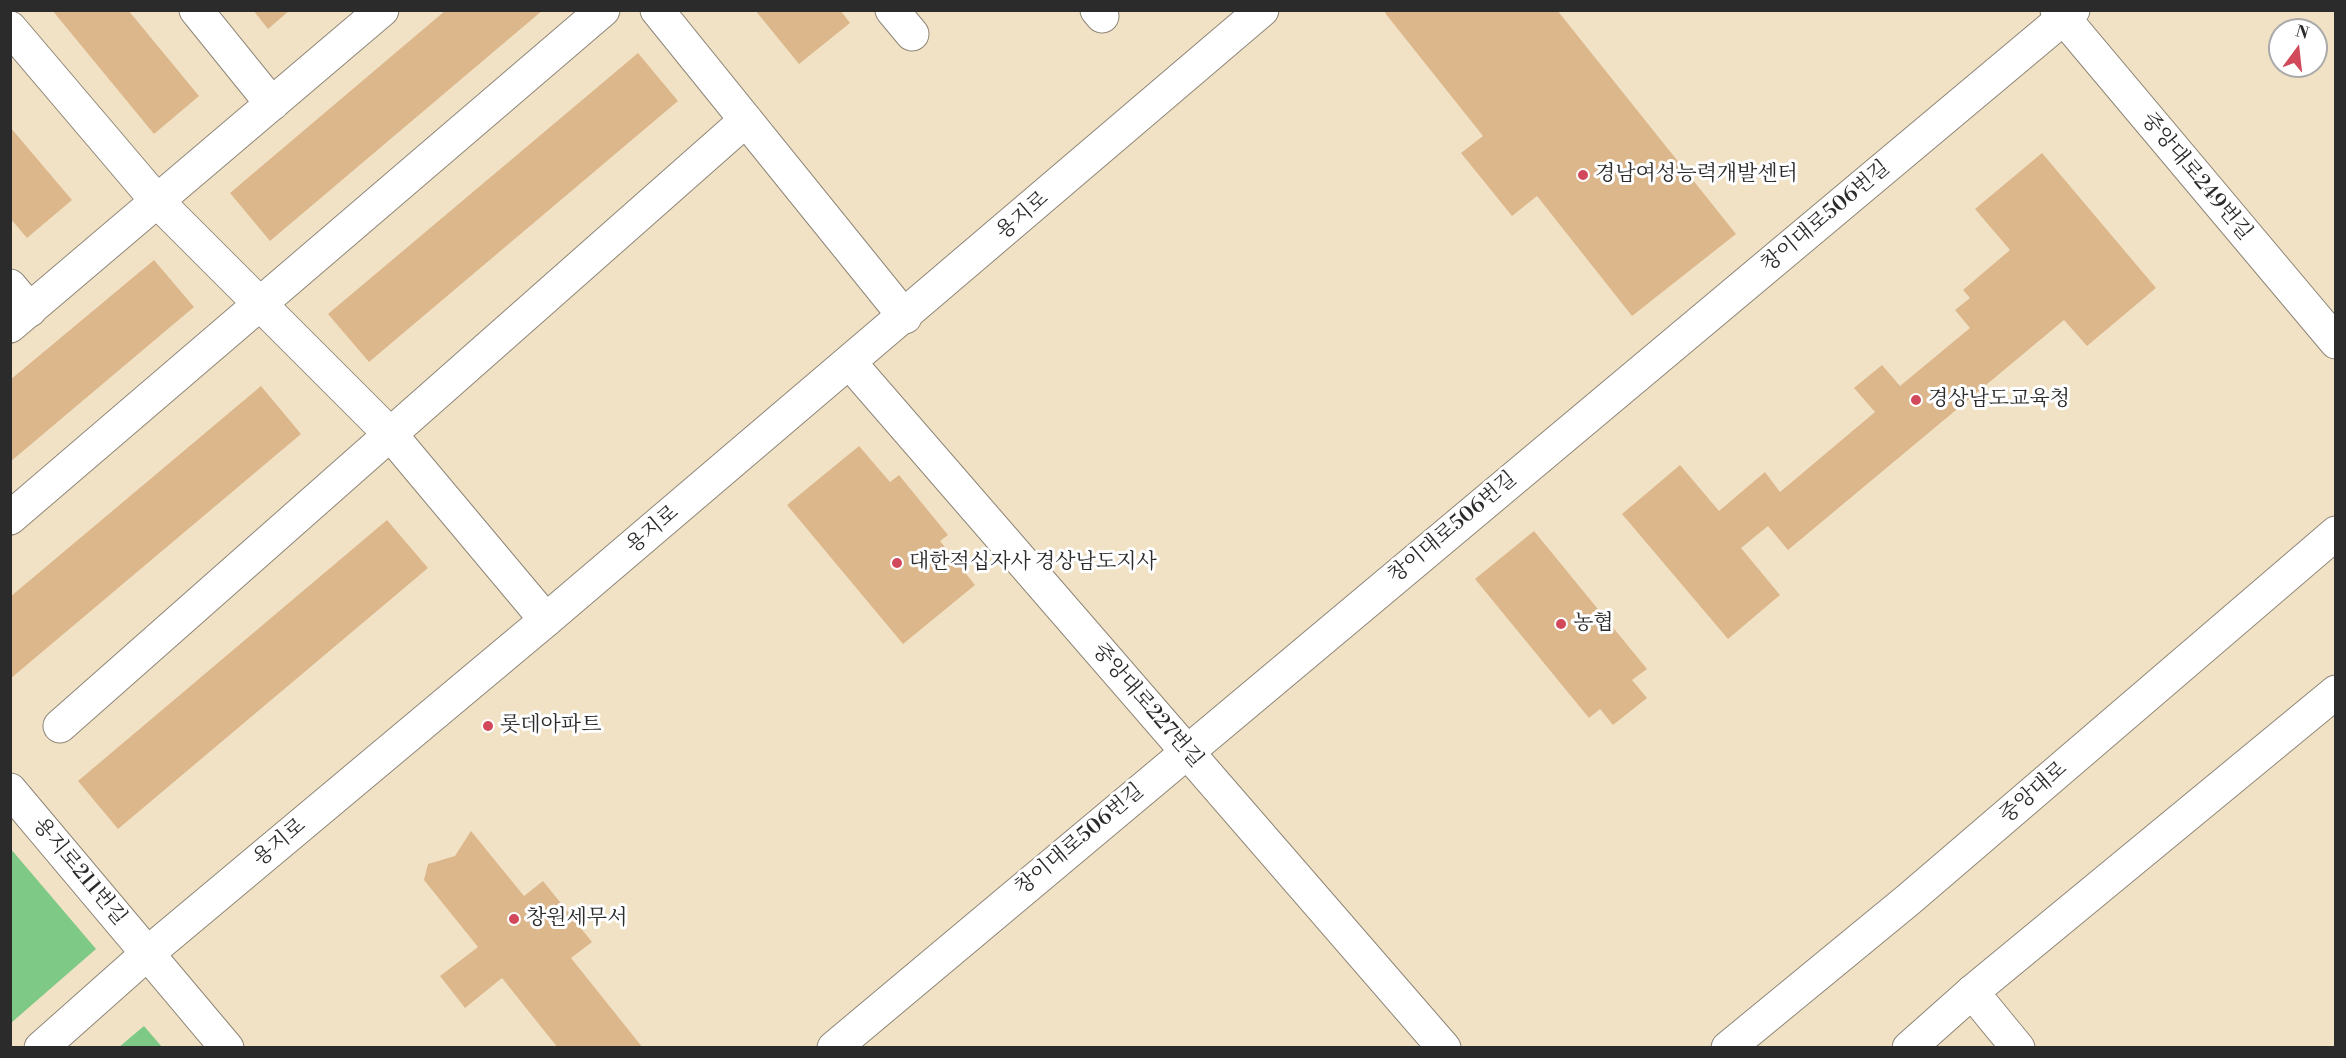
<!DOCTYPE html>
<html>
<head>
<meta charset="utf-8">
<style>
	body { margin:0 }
	#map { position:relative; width:2346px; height:1058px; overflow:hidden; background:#f2e2c5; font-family:"Libre Bodoni",serif }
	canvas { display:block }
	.frame { position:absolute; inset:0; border:12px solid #2b2b2b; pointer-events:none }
	.north { position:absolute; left:2268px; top:18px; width:60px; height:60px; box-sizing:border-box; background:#fff; border:2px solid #aaa; border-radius:50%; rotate:15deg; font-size:16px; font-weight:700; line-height:24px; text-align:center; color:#2b2b2b }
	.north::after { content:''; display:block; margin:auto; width:21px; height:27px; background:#d1495b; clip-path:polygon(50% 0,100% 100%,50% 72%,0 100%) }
</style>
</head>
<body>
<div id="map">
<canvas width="2346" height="1058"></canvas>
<div class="frame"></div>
<div class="north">N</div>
</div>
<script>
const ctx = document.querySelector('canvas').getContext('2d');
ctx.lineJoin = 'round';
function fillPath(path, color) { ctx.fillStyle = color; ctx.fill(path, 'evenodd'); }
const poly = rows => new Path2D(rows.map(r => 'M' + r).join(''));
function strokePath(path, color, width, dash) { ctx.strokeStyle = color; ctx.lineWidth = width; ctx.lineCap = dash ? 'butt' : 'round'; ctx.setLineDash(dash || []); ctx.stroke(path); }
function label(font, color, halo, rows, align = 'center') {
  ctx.font = font + ' "Libre Bodoni","Noto Serif KR",serif'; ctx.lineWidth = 6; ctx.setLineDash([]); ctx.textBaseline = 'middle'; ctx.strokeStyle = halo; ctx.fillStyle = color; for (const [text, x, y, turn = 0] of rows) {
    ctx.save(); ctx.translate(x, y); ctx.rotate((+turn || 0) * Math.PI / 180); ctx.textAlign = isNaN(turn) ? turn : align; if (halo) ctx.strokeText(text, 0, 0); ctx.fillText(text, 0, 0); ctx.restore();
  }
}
fillPath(poly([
	[10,848,96,949,11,1023,10,1023],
	[144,1026,162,1047,119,1047]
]), '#7ec986');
fillPath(poly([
	[52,10,128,10,199,96,154,134],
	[253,10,290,10,268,29],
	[446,10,543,10,270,241,230,193],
	[755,10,840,10,850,23,799,64],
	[1387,10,1557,10,1736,234,1632,316,1537,196,1512,216,1461,153,1483,136,1385,13],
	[638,53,678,101,369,362,328,314],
	[10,127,72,200,27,238,10,218],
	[2042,153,2156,288,2087,346,2064,320,1788,550,1768,526,1741,548,1780,595,1728,639,1622,514,1680,465,1719,511,1765,472,1780,492,1875,412,1854,388,1882,365,1900,386,1970,328,1955,310,1970,298,1963,290,2010,250,1975,209],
	[154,260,194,307,10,462,10,380],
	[261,386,301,434,10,679,10,597],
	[859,446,890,482,899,475,948,535,940,541,975,585,903,644,787,505],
	[387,520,428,568,118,829,78,781],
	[1534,531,1647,669,1632,680,1647,698,1613,725,1600,709,1589,718,1475,579],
	[471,831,524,896,543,881,592,942,571,958,643,1048,558,1048,502,978,465,1008,440,976,478,947,424,880,428,864,455,856]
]), '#dcb78c');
const minor = poly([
	[196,10,272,104],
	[657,10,905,317],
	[892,10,912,34],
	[1097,10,1102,16],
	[2057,10,2336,342],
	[10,28,157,201,391,435,546,620],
	[10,286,30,310],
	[10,326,382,10],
	[850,363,1444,1048],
	[10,518,603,10],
	[60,726,746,120],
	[10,790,227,1048],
	[1972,992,2018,1048],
	[834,1048,2073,10]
]);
const major = poly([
	[41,1048,148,953,546,620,1262,10],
	[1728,1048,1908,900,2336,533],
	[1909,1048,1972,992,2336,692]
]);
strokePath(minor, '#8e8678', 35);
strokePath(major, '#8e8678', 35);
strokePath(minor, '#fff', 33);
strokePath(major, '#fff', 33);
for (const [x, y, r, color] of [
	[1583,175,6,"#d1495b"],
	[1916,400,6,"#d1495b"],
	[897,563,6,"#d1495b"],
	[1561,624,6,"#d1495b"],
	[488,726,6,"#d1495b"],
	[514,919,6,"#d1495b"]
]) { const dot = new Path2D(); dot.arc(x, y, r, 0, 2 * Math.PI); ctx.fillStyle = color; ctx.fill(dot); strokePath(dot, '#fff', 2); }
label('21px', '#2b2b2b', '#fff', [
	["경남여성능력개발센터",1595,175],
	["경상남도교육청",1928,400],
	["대한적십자사 경상남도지사",909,563],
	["농협",1573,624],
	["롯데아파트",500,726],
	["창원세무서",526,919]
], 'left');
label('21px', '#2b2b2b', '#fff', [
	["중앙대로249번길",2196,177,50],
	["용지로",1023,216,-41],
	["창이대로506번길",1826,217,-40],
	["창이대로506번길",1453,528,-40],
	["용지로",653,530,-40],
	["중앙대로227번길",1147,706,49],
	["중앙대로",2034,793,-41],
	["창이대로506번길",1080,840,-40],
	["용지로",280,843,-40],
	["용지로211번길",79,872,50]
]);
</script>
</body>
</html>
